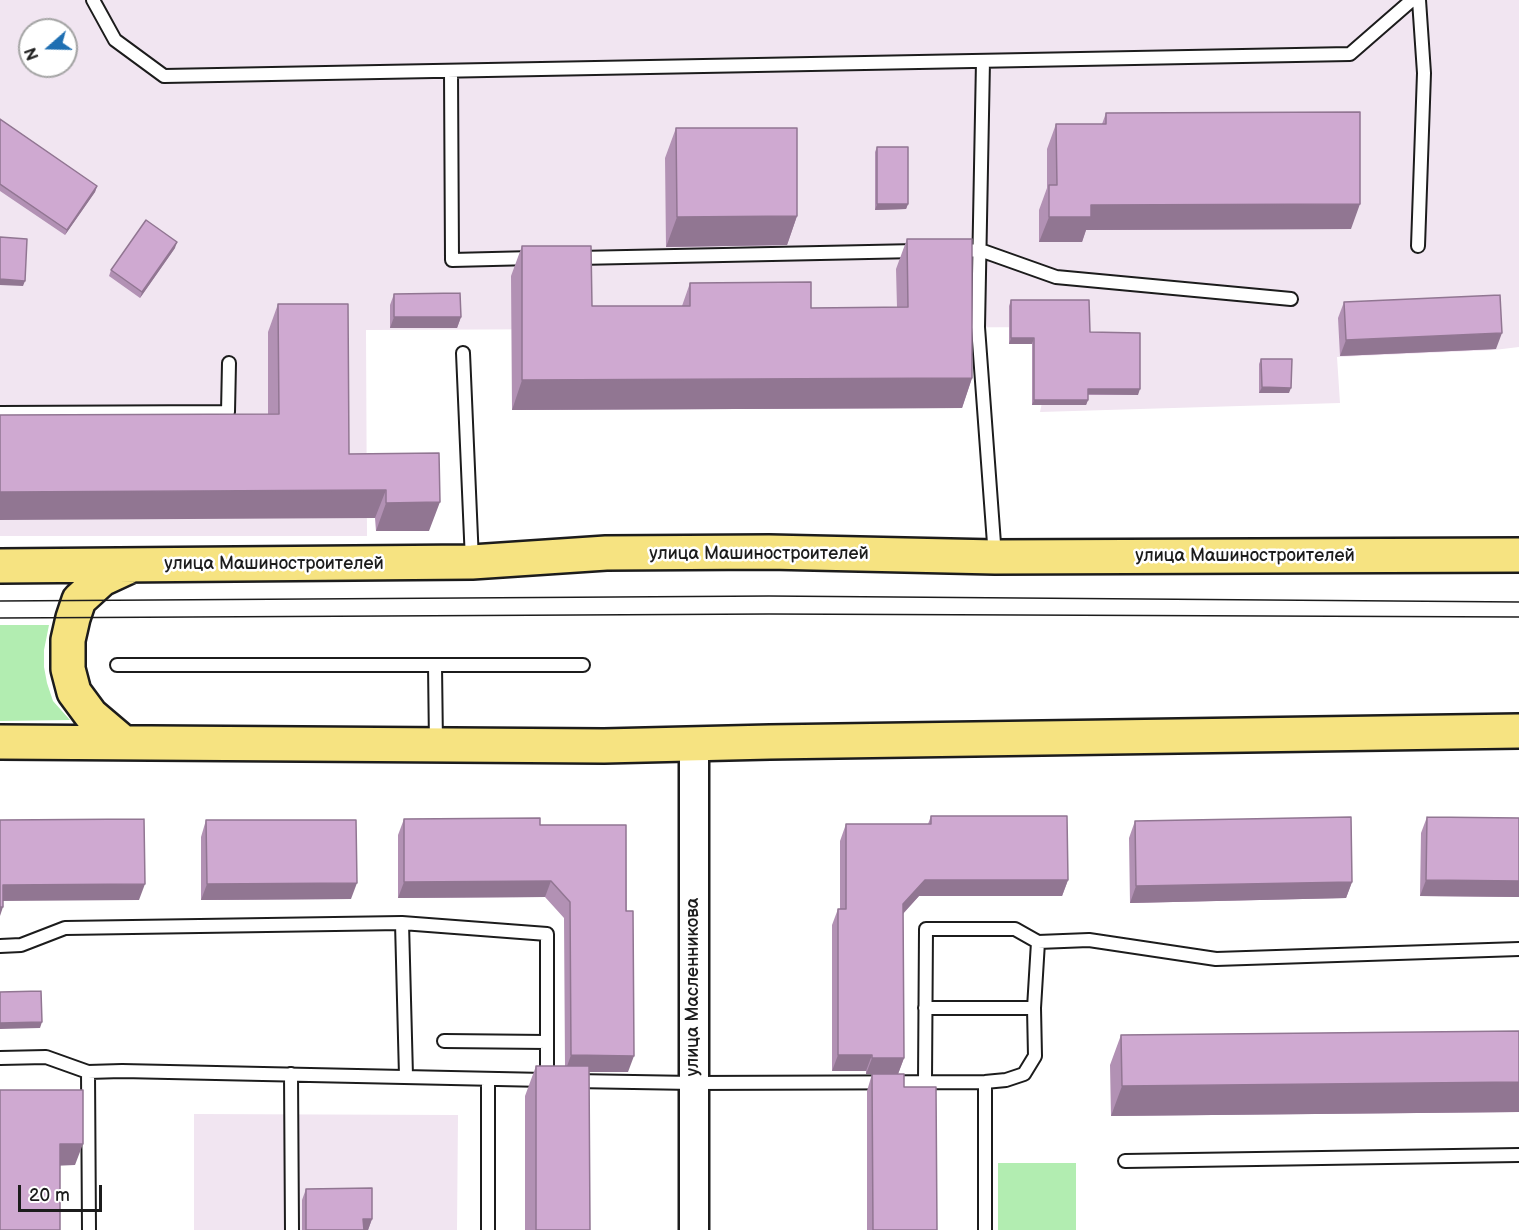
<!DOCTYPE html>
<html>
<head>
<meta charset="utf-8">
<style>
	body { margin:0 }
	#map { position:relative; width:1519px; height:1230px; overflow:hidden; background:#fff; font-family:"Balsamiq Sans",sans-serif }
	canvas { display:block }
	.north { position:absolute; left:18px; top:18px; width:60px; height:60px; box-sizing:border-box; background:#fff; border:2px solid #a4a4a4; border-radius:50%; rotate:250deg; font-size:16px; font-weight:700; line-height:24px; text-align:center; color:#1c1c1c }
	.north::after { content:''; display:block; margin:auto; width:21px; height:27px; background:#1f6fb2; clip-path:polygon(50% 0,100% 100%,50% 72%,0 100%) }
	.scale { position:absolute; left:18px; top:1185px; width:84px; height:27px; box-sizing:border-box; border:3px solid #1c1c1c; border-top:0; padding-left:8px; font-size:18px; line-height:21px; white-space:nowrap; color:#1c1c1c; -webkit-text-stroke:4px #fff; paint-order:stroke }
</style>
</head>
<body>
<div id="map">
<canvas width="1519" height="1230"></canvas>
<div class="north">N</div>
<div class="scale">20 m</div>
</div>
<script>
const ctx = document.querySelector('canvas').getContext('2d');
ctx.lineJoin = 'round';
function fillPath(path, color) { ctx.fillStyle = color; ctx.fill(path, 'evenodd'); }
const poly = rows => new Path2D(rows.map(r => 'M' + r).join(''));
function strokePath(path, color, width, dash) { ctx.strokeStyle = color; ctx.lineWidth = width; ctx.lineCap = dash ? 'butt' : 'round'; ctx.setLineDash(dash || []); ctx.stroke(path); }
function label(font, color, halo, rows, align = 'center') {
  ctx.font = font + ' "Balsamiq Sans",sans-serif'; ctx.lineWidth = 5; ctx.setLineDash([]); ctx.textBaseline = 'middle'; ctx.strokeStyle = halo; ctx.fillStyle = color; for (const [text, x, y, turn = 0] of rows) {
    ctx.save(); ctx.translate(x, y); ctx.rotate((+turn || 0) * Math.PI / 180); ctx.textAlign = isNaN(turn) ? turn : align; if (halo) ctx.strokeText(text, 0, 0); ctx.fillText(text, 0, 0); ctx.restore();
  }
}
fillPath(poly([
	[0,0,1519,0,1519,347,1494,350,1337,357,1340,403,1040,412,1058,327,366,330,367,536,0,536],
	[30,30,66,30,66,66,30,66],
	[194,1114,458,1115,457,1230,194,1230]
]), '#f1e5f1');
fillPath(poly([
	[0,625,49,625,44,650,44,667,47,683,53,701,70,720,0,721],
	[998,1163,1076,1163,1076,1230,998,1230]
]), '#b2edb1');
const service = poly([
	[93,0,115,40,164,76,1350,54,1412,0],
	[983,61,978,327,995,557],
	[451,71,452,260,533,258],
	[1418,246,1424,73,1419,0],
	[956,251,980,250,1056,277,1291,299],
	[578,258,917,251],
	[463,353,472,561],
	[0,413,228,412,229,363],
	[117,665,583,665],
	[435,665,436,745],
	[402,923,547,934,547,1080],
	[0,946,21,945,65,928,402,923,406,1076],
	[925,1008,1034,1008],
	[444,1041,547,1042],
	[0,1058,46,1057,88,1072,122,1071,545,1080],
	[88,1072,89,1230],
	[291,1074,292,1230],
	[574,1081,693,1083,985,1082,1006,1080,1024,1074,1035,1056,1034,1008,1038,942],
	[925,1081,926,929,1015,929,1038,942,1089,940,1216,959,1519,949],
	[1125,1161,1519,1155],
	[488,1230,488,1079],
	[985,1230,985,1082]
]);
const tertiary = poly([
	[694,1230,694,745]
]);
const primary = poly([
	[0,566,472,562,606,553,769,552,995,557,1519,555],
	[0,742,604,746,770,742,1519,731],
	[124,743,91,715,74,692,68,669,68,640,73,618,79,600,102,579,130,566]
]);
strokePath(service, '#1c1c1c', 16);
strokePath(tertiary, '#1c1c1c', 33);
strokePath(primary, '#1c1c1c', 38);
strokePath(service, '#fff', 12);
strokePath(tertiary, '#fff', 28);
strokePath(primary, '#f6e381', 33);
strokePath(poly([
	[0,601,769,596,1519,602],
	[0,618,769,614,1519,617]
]), '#1c1c1c', 1.5);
fillPath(poly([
	[1106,113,1351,229,1086,230,1082,242,1039,242,1039,210,1047,188,1047,149,1056,124,1102,124],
	[0,119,97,186,95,192,65,235,0,191],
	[676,128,797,216,787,245,666,247,665,158],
	[877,147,908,204,906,209,875,210,875,152],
	[907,239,972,378,962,408,512,410,511,276,522,246,592,306,682,306,690,283,811,308,897,307,896,269],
	[175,248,140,298,109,276,111,270],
	[394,294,461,317,457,328,390,328,390,305],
	[1011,300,1090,332,1138,395,1088,395,1088,400,1086,405,1032,405,1032,344,1009,344,1009,306],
	[1344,302,1496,349,1340,356,1338,318],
	[278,304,349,454,429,531,376,531,375,518,268,414,268,332],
	[1261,359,1289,393,1259,393,1259,364],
	[931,816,1068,880,1062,896,919,896,903,914,904,1058,898,1074,866,1074,866,1071,832,1071,832,925,838,909,840,909,840,841,846,824,928,824],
	[1427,817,1519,818,1519,897,1420,896,1421,833],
	[404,819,540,825,626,825,628,1072,589,1072,590,1230,525,1230,525,1096,536,1066,565,1066,564,918,545,897,398,898,398,835],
	[206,820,351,899,201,900,201,837],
	[1135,821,1352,882,1346,898,1130,903,1129,838],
	[1519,1031,1519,1112,1111,1116,1110,1065,1121,1035],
	[872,1074,937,1230,867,1230,867,1091],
	[306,1189,372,1219,368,1230,302,1230,302,1200]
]), '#b291b4');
fillPath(poly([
	[97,186,95,192,65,235,67,230],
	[877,204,908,204,906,209,875,210],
	[1360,204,1351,229,1086,230,1082,242,1039,242,1049,217,1091,205],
	[797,216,787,245,666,247,677,217],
	[177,242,175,248,140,298,142,292],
	[0,279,25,281,23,286,0,285],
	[394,317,461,317,457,328,390,328],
	[1502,333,1496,349,1340,356,1346,340],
	[1011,338,1034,338,1032,344,1009,344],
	[972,378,962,408,512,410,522,380],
	[1262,387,1291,388,1289,393,1259,393],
	[1088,389,1140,389,1138,395,1086,394],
	[1034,400,1088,400,1086,405,1032,405],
	[386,490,375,518,0,520,0,492],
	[440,502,429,531,376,531,386,503],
	[925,880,1068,880,1062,896,919,896,897,920,903,904],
	[1426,880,1519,881,1519,897,1420,896],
	[551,881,545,897,398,898,404,882],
	[1352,882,1346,898,1130,903,1136,886],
	[357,883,351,899,201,900,207,884],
	[145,884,139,900,0,901,3,885],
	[0,907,3,907,0,916],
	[42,1022,40,1028,0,1029,0,1023],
	[571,1055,634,1056,628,1072,565,1072],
	[838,1055,872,1055,866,1071,832,1071],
	[872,1058,904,1058,898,1074,866,1074],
	[1519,1082,1519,1112,1111,1116,1122,1086],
	[60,1144,83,1144,75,1165,52,1166],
	[363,1219,372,1219,368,1230,359,1230]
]), '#917692');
const building = poly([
	[1360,112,1360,204,1091,205,1091,217,1049,217,1049,185,1057,185,1056,124,1106,124,1106,113,1360,112],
	[0,119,97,186,67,230,0,184,0,119],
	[676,128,797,128,797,216,677,217,676,128],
	[877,147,908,147,908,204,877,204,877,147],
	[146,220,177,242,142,292,111,270,146,220],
	[0,237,27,239,25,281,0,279,0,237],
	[907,239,972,239,972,378,522,380,522,246,591,246,592,306,690,306,690,283,811,282,811,308,908,307,907,239],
	[460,293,461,317,394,317,394,294,460,293],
	[1500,295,1502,333,1346,340,1344,302,1500,295],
	[1011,300,1089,300,1090,332,1140,333,1140,389,1088,389,1088,400,1034,400,1034,338,1011,338,1011,300],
	[278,304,348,304,349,454,439,453,440,502,386,503,386,490,0,492,0,415,279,414,278,304],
	[1261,359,1292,359,1291,388,1262,387,1261,359],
	[931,816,1067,816,1068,880,925,880,903,904,904,1058,872,1058,872,1055,838,1055,838,909,846,909,846,824,931,824,931,816],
	[1351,817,1352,882,1136,886,1135,821,1351,817],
	[1427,817,1519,818,1519,881,1426,880,1427,817],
	[540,818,540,825,626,825,626,911,633,911,634,1056,571,1055,570,902,551,881,404,882,404,819,540,818],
	[144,819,145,884,3,885,3,907,0,907,0,820,144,819],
	[206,820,356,820,357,883,207,884,206,820],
	[41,991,42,1022,0,1023,0,992,41,991],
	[1519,1031,1519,1082,1122,1086,1121,1035,1519,1031],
	[536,1066,589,1066,590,1230,536,1230,536,1066],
	[872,1074,904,1074,904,1087,936,1087,937,1230,873,1230,872,1074],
	[0,1090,83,1090,83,1144,60,1144,60,1230,0,1230,0,1090],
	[372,1188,372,1219,363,1219,364,1230,306,1230,306,1189,372,1188]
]);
fillPath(building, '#cfa9d1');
strokePath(building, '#917692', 1.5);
label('18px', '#1c1c1c', '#fff', [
	["улица Машиностроителей",759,554],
	["улица Машиностроителей",1245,556],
	["улица Машиностроителей",274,564],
	["улица Масленникова",693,987,-90]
]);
</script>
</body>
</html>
